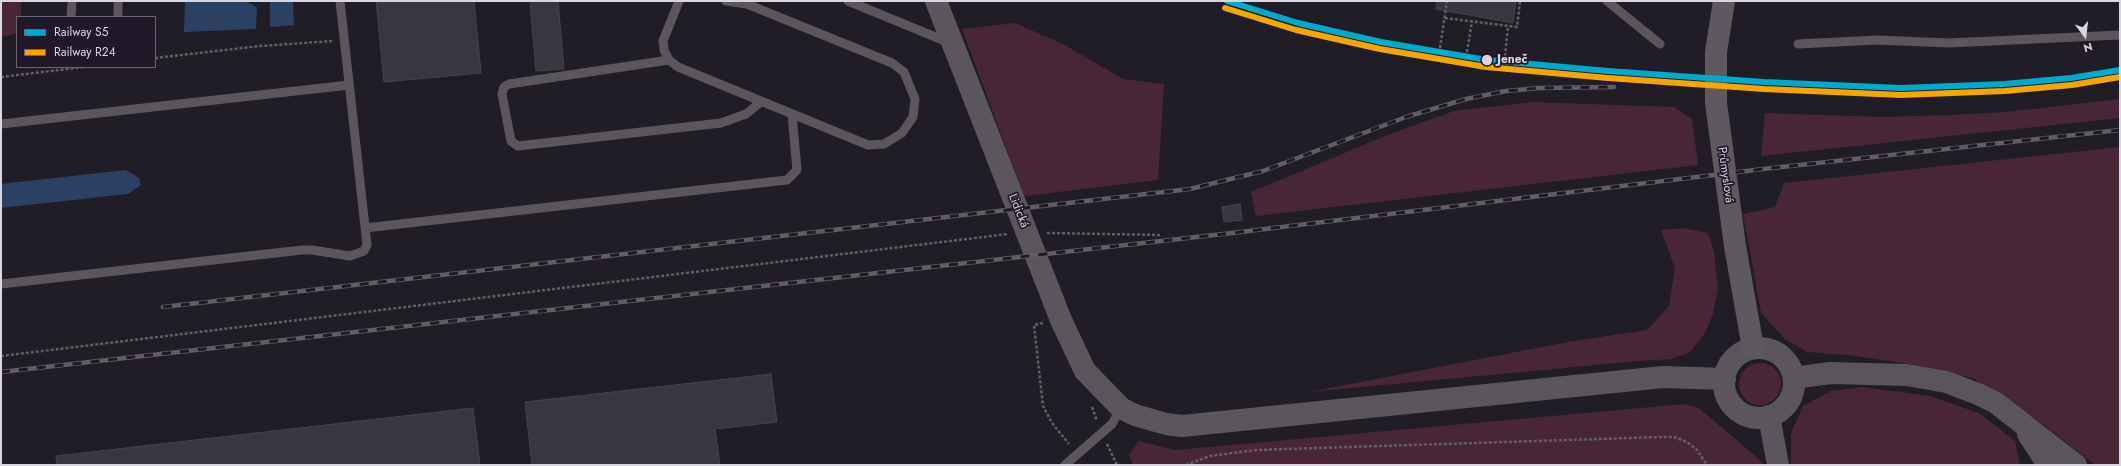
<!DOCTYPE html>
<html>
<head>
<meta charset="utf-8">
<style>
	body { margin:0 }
	#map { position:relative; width:2121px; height:466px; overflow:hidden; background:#211d26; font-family:Jost,sans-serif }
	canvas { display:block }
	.frame { position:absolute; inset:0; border:2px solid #dad6e1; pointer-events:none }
	.legend { position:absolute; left:16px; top:16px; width:140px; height:52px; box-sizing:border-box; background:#21192a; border:1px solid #6b6573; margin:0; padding:5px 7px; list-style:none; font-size:12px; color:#dad6e1 }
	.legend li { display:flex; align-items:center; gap:8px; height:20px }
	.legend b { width:20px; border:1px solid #6b6573 }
	.north { position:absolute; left:2065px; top:16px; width:40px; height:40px; -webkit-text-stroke:3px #21192a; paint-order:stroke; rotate:165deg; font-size:11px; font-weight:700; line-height:16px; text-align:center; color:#dad6e1 }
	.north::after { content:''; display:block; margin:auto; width:14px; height:18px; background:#dad6e1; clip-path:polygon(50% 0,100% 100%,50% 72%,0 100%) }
</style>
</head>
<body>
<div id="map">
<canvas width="2121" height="466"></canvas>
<div class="frame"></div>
<ul class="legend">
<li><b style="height:5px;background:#00a9ce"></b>Railway S5</li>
<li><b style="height:5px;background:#f7a600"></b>Railway R24</li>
</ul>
<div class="north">N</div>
</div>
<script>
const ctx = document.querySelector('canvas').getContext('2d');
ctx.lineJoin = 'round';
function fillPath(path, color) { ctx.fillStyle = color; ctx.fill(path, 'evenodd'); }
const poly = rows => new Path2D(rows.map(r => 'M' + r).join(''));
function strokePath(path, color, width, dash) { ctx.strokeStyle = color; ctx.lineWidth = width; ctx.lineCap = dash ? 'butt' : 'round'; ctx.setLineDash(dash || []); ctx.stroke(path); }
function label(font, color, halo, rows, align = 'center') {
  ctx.font = font + ' Jost,sans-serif'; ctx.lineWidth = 3.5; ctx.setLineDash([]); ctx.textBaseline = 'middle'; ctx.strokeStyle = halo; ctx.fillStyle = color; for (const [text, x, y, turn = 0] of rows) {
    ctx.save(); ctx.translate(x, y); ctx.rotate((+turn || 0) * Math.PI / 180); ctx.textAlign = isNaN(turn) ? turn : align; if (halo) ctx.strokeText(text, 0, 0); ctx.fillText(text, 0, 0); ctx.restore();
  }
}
fillPath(poly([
	[1,1,21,1,21,17,17,17,17,33,1,37],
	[1015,23,1063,44,1123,79,1164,84,1158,180,1024,196,962,29],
	[2120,99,2120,118,1761,156,1765,113,1883,117,1949,115,2006,112],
	[1532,102,1674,107,1692,119,1698,165,1256,216,1251,192,1390,134,1454,111],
	[2120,147,2120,465,2095,465,2040,422,1973,378,1910,364,1848,355,1807,352,1785,339,1761,313,1743,214,1775,207,1784,183],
	[1683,228,1708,233,1714,251,1718,289,1713,314,1705,333,1690,352,1672,359,1638,361,1309,392,1568,342,1647,330,1669,306,1675,268,1661,230],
	'1739 384a21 21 0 1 1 42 0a21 21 0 1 1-42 0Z',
	[1862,387,1930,396,1979,413,2015,441,2020,465,1791,465,1791,433,1803,406,1831,391],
	[1685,404,1700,409,1762,462,1763,465,1133,465,1129,455,1139,441,1175,450]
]), '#472736');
fillPath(poly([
	[185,1,245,1,257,7,256,29,184,32],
	[270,1,293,1,294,25,270,27],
	[126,170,139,178,141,185,128,194,1,208,1,184]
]), '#2c4161');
const building = poly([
	[376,1,474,1,481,73,384,82,376,1],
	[530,1,558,1,564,69,536,71,530,1],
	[1437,1,1516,1,1513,23,1436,9,1437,1],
	[1240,204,1242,220,1224,222,1222,207,1240,204],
	[771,374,777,422,715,429,720,465,532,465,525,402,771,374],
	[473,408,480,465,57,465,56,456,473,408]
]);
fillPath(building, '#38363e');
strokePath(building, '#45444c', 1);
strokePath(poly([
	[1445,18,1517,27,1520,1],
	[1440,48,1447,1],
	[1467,52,1472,21],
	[1505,56,1508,26],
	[155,58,260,46,332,41],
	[1,77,84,67],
	[1047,233,1162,235],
	[1043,323,1034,325,1043,406,1052,423,1069,444],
	[1,356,1008,234],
	[1092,407,1097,421],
	[1107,444,1117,465],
	[1186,465,1210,456,1256,450,1661,437,1674,437,1687,442,1697,450,1707,465]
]), '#625e62', 2.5, [3, 2]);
strokePath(poly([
	[679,1,663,41,664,50,669,60,678,67,868,145,884,144,902,133,913,117,915,99,904,72,892,63,747,4,726,1],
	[848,1,950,43],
	[1607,1,1660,44],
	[71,17,72,1],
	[118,17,118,1],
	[1798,44,1877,40,1949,43,2120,35],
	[669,60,509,84,504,87,502,94,511,141,518,146,721,123,746,114,761,102],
	[1,124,349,85],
	[365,228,787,180,797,170,792,114],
	[1,284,302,250,312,250,350,256,364,251,367,245,340,1],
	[1065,465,1112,424,1121,408]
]), '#5b565c', 9);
strokePath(poly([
	[936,1,1061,320,1085,371,1121,408,1135,415,1166,424,1182,426,1663,377,1725,379],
	'1724 383a35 35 0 1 1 70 0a35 35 0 1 1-70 0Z',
	[1769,416,1778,465]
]), '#5b565c', 22);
strokePath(poly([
	[1724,1,1716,52,1716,103,1735,246,1753,348]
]), '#5e585f', 22);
strokePath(poly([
	[1794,378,1830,373,1907,375,1946,382,1978,394,1996,403,2076,465],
	[2028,434,2048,465]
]), '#5a545c', 22);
const rail = poly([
	[163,307,1190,189,1263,171,1406,117,1466,99,1506,91,1539,88,1614,87],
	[1,372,1232,233,1763,169,2120,130]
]);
strokePath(rail, '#615e62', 4.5);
strokePath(rail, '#21192a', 3, [9]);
strokePath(poly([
	[1227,1,1298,23,1381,42,1487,60,1608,71,1764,82,1901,88,2004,84,2071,78,2120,70]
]), '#00a9ce', 6);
strokePath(poly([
	[1225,8,1296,30,1380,49,1486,67,1608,78,1764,89,1901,95,2005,91,2072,85,2120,77]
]), '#f7a600', 6);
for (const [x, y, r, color] of [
	[1487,60,6,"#dad6e1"]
]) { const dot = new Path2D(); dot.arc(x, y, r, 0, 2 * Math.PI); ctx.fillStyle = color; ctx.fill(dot); strokePath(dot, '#21192a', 1.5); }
label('bold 12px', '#dad6e1', '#21192a', [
	["Jeneč",1497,60]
], 'left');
label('12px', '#dad6e1', '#21192a', [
	["Průmyslová",1725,175,82],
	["Lidická",1018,211,68]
]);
</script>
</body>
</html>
